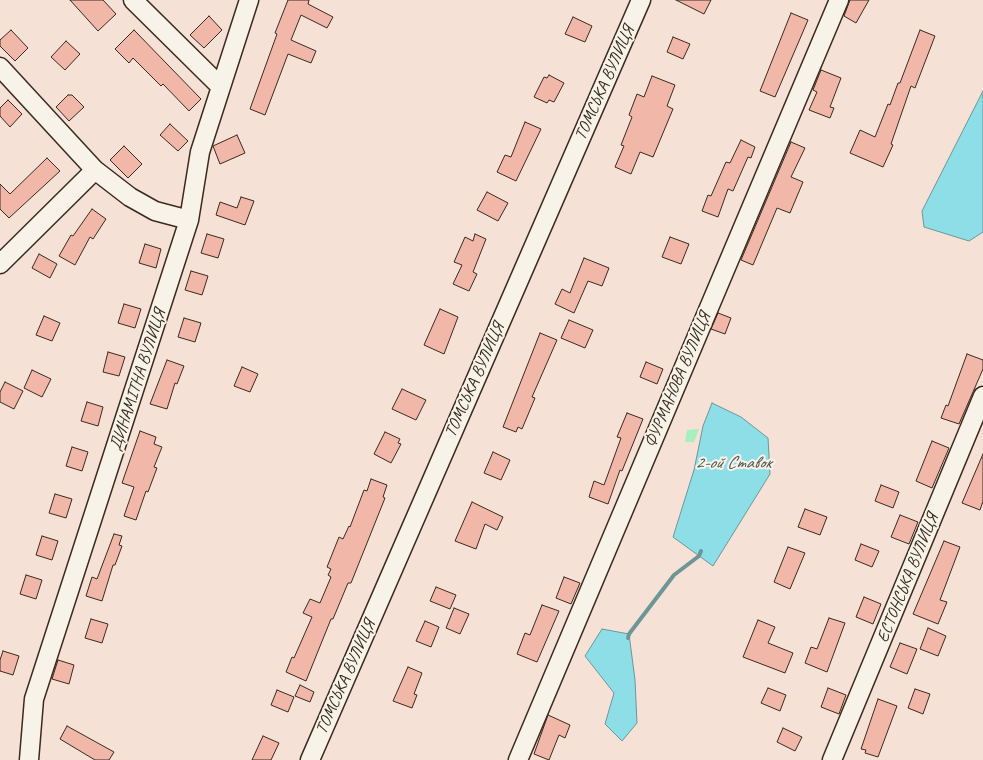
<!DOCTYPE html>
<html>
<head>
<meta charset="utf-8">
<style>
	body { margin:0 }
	canvas { display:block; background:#f5e1d5 }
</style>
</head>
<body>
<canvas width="983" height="760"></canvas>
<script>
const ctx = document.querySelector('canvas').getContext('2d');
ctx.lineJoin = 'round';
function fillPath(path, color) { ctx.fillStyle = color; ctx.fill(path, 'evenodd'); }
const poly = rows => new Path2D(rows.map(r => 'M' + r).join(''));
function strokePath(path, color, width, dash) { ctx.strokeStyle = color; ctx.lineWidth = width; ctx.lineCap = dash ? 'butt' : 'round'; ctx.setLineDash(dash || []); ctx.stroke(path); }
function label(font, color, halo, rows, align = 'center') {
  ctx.font = font + ' Caveat,sans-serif'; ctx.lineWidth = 4; ctx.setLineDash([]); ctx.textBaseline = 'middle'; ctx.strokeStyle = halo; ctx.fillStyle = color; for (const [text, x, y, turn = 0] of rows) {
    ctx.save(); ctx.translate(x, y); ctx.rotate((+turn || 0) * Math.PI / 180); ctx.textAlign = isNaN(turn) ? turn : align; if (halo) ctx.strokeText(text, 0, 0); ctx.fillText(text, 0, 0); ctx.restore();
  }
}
fillPath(poly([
	[699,429,694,442,685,442,687,430]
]), '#a7efbd');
const water = poly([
	[983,91,983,232,969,241,924,227,922,211,983,91],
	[712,403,741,417,768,438,770,474,713,566,673,537,694,470,703,426,712,403],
	[602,629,629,634,635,680,637,723,622,741,605,724,614,693,585,656,602,629]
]);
fillPath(water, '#8edee8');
strokePath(water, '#6d9697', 1);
strokePath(poly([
	[628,638,629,634,674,575,699,556,701,551]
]), '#6d9697', 4);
const building = poly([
	[70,0,103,0,116,14,98,31,70,0],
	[288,0,309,0,308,4,333,17,327,28,301,15,291,40,316,51,311,63,288,54,265,115,250,109,277,34,275,33,288,0],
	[676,0,711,0,704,14,676,0],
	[850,0,869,0,856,23,844,16,850,0],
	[791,13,808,20,775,97,760,91,791,13],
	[209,16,222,30,204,48,190,35,209,16],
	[573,17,592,26,585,42,565,34,573,17],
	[11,30,28,48,15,61,0,46,0,40,11,30],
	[134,30,201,99,189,111,163,84,161,86,133,58,129,63,115,49,134,30],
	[920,30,935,36,915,88,911,86,891,144,893,145,883,167,850,153,860,130,875,137,888,104,890,105,898,83,900,83,920,30],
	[673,37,690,44,683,59,667,52,673,37],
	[66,41,80,54,65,70,51,57,66,41],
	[821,70,841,78,830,107,834,108,830,118,809,110,817,92,813,90,821,70],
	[549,75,564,83,554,102,549,100,547,103,534,97,544,77,547,78,549,75],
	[652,76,675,85,667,106,673,109,653,157,640,152,631,174,615,167,624,146,621,145,632,117,629,115,637,94,644,97,652,76],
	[68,95,72,95,84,107,69,121,56,107,68,95],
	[8,100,22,114,10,127,0,116,0,108,8,100],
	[525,122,541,129,516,181,497,172,505,155,511,157,525,122],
	[170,124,188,141,178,151,160,135,170,124],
	[237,135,245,153,220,164,213,146,237,135],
	[741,140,755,147,751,158,748,157,733,191,728,189,718,217,702,211,708,195,711,196,726,162,730,163,741,140],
	[791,142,805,148,791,177,803,182,790,213,777,208,753,265,741,260,791,142],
	[124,146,142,164,128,178,110,160,124,146],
	[47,158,60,171,9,218,0,209,0,184,10,194,47,158],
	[487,192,508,203,498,221,477,210,487,192],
	[241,197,254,201,245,225,216,215,220,202,237,208,241,197],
	[92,209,106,219,93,239,90,237,75,265,59,256,71,235,73,236,92,209],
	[207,234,224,239,218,258,201,253,207,234],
	[475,234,486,239,473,272,477,274,469,291,453,284,462,265,454,262,465,237,473,241,475,234],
	[670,237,689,244,681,264,662,257,670,237],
	[145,244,161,249,156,268,139,263,145,244],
	[39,254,57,264,50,278,32,268,39,254],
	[584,258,609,268,602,286,588,281,574,313,555,304,562,289,570,293,584,258],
	[191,271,208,276,202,295,185,290,191,271],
	[124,304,141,309,135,328,118,323,124,304],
	[440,309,458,317,444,354,424,345,440,309],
	[718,313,731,318,725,334,711,329,718,313],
	[44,316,60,323,52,341,36,335,44,316],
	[184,318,201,323,195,342,178,337,184,318],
	[569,320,593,330,585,348,561,338,569,320],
	[540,333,557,340,532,397,535,398,522,429,518,427,516,432,503,427,540,333],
	[108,352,125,357,119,376,103,372,108,352],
	[967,354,983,360,983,369,959,424,941,418,946,405,948,406,967,354],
	[167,360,184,366,177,384,175,383,167,409,150,404,167,360],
	[646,362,663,369,657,384,640,377,646,362],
	[242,367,258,374,250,392,234,386,242,367],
	[32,370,51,379,42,397,24,388,32,370],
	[5,382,23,391,14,409,0,402,0,392,5,382],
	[402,389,426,400,416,420,392,409,402,389],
	[87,402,103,407,98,426,81,421,87,402],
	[627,413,643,419,622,471,620,470,608,504,589,497,594,481,604,485,621,438,617,437,627,413],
	[140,431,156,437,154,444,162,447,154,467,157,468,148,492,146,491,136,520,124,516,134,487,122,483,140,431],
	[385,432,400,439,398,443,401,444,391,463,374,454,385,432],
	[932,441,949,448,932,488,916,481,932,441],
	[72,447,88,452,82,471,66,466,72,447],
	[493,452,510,460,501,480,484,473,493,452],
	[983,454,983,501,980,510,962,503,983,454],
	[371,479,387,485,383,497,385,498,351,583,348,583,333,619,331,619,306,681,286,672,292,657,294,658,312,617,303,613,310,599,320,603,331,577,328,575,331,569,327,567,339,537,343,539,349,526,350,527,364,490,367,491,371,479],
	[881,485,899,492,893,508,875,501,881,485],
	[55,494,72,499,66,518,49,513,55,494],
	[472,502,503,517,497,530,485,524,476,549,455,541,472,502],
	[805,509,827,517,820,535,798,527,805,509],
	[900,515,918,522,909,544,891,537,900,515],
	[114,534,122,536,119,545,122,546,115,565,113,565,102,601,86,596,92,577,97,579,114,534],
	[42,536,58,541,52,560,36,555,42,536],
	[944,541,960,547,940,600,947,602,938,624,913,614,944,541],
	[861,544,879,551,872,567,855,560,861,544],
	[788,547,805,553,790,589,774,582,788,547],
	[26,575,42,580,36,599,20,594,26,575],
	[564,577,580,583,571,604,556,598,564,577],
	[436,587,456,595,450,609,430,601,436,587],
	[864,597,881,604,873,624,856,617,864,597],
	[542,605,559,611,537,662,517,654,525,633,530,635,542,605],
	[454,608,469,614,460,634,446,628,454,608],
	[829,618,845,623,827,672,805,663,811,647,817,649,829,618],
	[91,619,108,624,102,643,85,638,91,619],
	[758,620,775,627,768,643,793,653,785,673,743,657,758,620],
	[425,621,439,627,431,647,416,641,425,621],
	[928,628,946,636,938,656,920,649,928,628],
	[900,643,917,649,907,674,890,667,900,643],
	[3,651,19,656,13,675,0,671,0,660,3,651],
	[58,660,74,665,69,684,52,679,58,660],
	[408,667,422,673,414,694,417,695,412,708,393,701,408,667],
	[300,685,314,692,310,702,295,696,300,685],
	[768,688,786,695,780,711,761,703,768,688],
	[828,688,846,695,839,714,821,707,828,688],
	[915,689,930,694,923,714,908,708,915,689],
	[277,690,294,697,288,712,271,705,277,690],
	[878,699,897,706,878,757,865,753,866,750,861,749,878,699],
	[548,715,570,725,565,738,559,735,549,760,534,754,548,715],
	[67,726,114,752,109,760,95,760,60,739,67,726],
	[783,728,802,737,795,751,777,742,783,728],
	[263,736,279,743,271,760,252,760,263,736]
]);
fillPath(building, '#f1b8a9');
strokePath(building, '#3b2a1e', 1);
const minor = poly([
	[133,0,221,87],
	[0,67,95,170,130,197,155,211,189,220],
	[0,264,95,170],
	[29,760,34,699,189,220,200,152,249,0],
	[310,760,641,0],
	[518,760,839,0],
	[832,760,983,396]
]);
strokePath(minor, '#3b2a1e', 21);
strokePath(minor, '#f7f3e8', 18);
label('17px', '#3b2a1e', '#f7f3e8', [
	["ТОМСЬКА ВУЛИЦЯ",605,83,-66],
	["ДИНАМІТНА ВУЛИЦЯ",138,380,-72],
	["ТОМСЬКА ВУЛИЦЯ",475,380,-66],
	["ФУРМАНОВА ВУЛИЦЯ",678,380,-67],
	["ЕСТОНСЬКА ВУЛИЦЯ",908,578,-68],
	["ТОМСЬКА ВУЛИЦЯ",346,677,-66]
]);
label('italic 18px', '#505750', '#f7f3e8', [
	["2-ой Ставок",733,463]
]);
</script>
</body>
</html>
